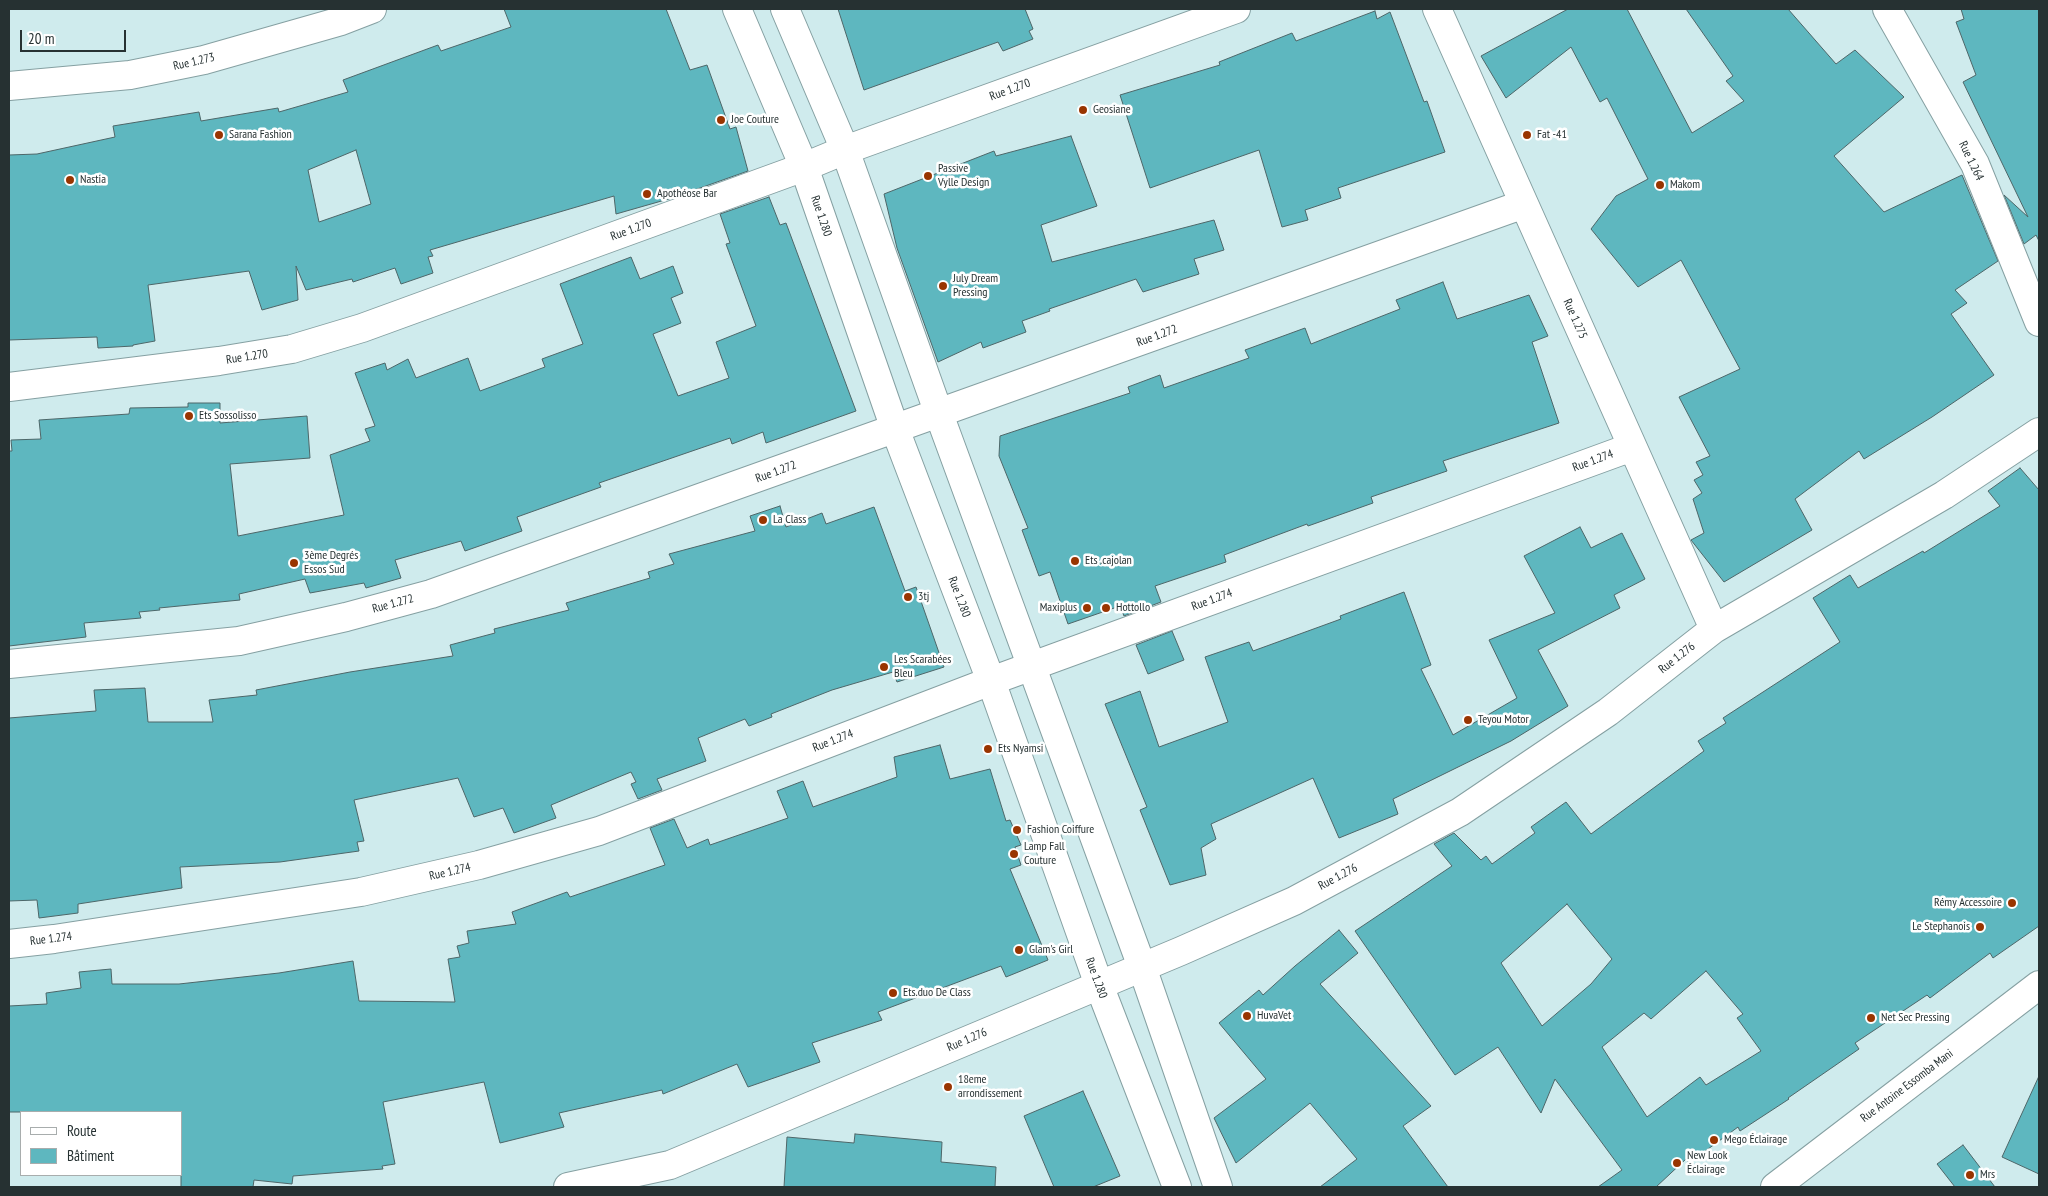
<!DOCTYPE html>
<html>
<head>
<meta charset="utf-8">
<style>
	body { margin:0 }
	#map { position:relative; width:2048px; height:1196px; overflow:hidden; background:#cfebed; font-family:"PT Sans Narrow",sans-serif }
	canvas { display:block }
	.frame { position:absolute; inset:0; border:10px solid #263132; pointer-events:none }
	.legend { position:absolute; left:20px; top:1111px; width:162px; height:65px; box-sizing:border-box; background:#fff; border:1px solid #a8adad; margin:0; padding:6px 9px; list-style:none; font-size:15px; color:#263132 }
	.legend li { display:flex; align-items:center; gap:10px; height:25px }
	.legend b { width:25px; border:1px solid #a8adad }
	.scale { position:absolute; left:20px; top:30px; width:106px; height:22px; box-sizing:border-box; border:2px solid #263132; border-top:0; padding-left:6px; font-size:15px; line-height:18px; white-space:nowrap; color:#263132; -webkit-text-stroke:4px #fff; paint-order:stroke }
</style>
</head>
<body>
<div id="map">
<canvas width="2048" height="1196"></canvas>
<div class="frame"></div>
<ul class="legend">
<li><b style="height:6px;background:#fff"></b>Route</li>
<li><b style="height:14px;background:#5eb7bf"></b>Bâtiment</li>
</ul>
<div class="scale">20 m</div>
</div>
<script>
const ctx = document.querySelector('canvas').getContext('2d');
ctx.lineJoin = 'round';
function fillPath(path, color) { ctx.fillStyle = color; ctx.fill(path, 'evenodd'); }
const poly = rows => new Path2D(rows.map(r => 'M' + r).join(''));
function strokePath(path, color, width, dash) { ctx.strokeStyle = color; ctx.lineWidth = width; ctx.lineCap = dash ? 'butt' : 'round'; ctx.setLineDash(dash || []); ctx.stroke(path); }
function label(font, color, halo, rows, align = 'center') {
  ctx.font = font + ' "PT Sans Narrow",sans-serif'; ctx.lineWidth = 5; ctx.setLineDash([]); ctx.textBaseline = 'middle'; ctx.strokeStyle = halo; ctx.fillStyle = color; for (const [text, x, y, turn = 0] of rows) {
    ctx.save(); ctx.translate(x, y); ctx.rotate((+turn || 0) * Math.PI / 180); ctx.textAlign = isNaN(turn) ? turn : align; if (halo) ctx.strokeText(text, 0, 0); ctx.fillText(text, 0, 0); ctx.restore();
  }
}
const building = poly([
	[504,9,666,9,690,70,707,65,730,129,736,127,748,171,672,198,616,214,614,196,430,250,433,256,428,257,433,273,401,284,395,268,353,282,352,279,306,290,296,266,298,300,262,310,249,271,148,285,155,341,133,345,133,346,98,348,97,337,9,340,9,155,37,154,115,137,113,126,199,112,201,121,278,108,279,112,348,92,343,80,438,45,441,51,511,27,504,9],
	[356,150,371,204,319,222,308,170,356,150],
	[838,9,1025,9,1033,29,1029,31,1033,39,1003,51,998,42,864,90,838,9],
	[1568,9,1627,9,1692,133,1744,101,1726,81,1733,76,1686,9,1788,9,1836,64,1855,50,1904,97,1834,156,1884,212,1962,175,1998,261,1955,290,1967,303,1951,314,1994,375,1932,417,1864,459,1859,451,1795,499,1812,530,1724,582,1691,540,1704,533,1693,499,1702,493,1694,480,1703,475,1696,462,1710,456,1679,397,1740,369,1681,260,1638,287,1591,229,1616,196,1648,179,1607,98,1600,102,1571,47,1506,98,1481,56,1568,9],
	[1961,9,2039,9,2039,241,2036,235,2024,244,2004,195,2028,217,1963,82,1976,75,1956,22,1964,19,1961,9],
	[1375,11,1377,19,1390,12,1424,102,1427,101,1445,152,1338,188,1341,198,1305,210,1308,220,1282,227,1259,150,1150,188,1120,95,1220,65,1219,62,1292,33,1296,41,1375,11],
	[1071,136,1097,206,1041,225,1052,262,1214,220,1224,250,1194,259,1199,274,1143,292,1136,279,1049,309,1050,311,1022,321,1026,332,983,348,981,342,938,362,897,248,884,194,994,151,996,156,1071,136],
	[769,197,780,225,786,223,856,411,766,443,763,432,732,444,730,438,599,483,601,487,517,517,522,531,465,551,461,541,395,560,401,578,366,588,364,583,310,593,305,579,239,594,240,600,159,608,160,610,139,612,141,618,84,623,86,637,9,646,9,451,12,451,11,440,41,439,39,420,129,414,130,408,188,407,188,403,220,403,220,423,307,416,310,458,230,464,238,536,344,515,330,455,370,441,365,429,375,426,355,373,385,363,387,370,408,359,416,378,468,358,480,391,545,367,542,359,583,344,560,284,631,257,640,279,673,266,683,293,671,298,681,323,653,334,678,396,729,378,716,342,756,326,726,244,730,243,720,214,769,197],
	[1443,282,1457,319,1529,295,1548,336,1532,342,1559,423,1443,461,1447,471,1371,497,1373,503,1308,526,1307,524,1224,555,1226,562,1155,586,1161,602,1124,616,1120,606,1068,624,1050,572,1039,576,1022,530,1028,528,999,456,1000,436,1130,393,1128,387,1160,375,1164,388,1249,358,1245,350,1305,328,1311,344,1400,309,1396,300,1443,282],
	[2020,468,2039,490,2039,926,1993,958,1990,953,1930,998,1927,995,1855,1043,1859,1049,1788,1098,1789,1099,1740,1131,1738,1127,1689,1163,1686,1159,1656,1187,1598,1187,1622,1170,1555,1079,1541,1113,1498,1047,1455,1075,1355,931,1452,866,1434,844,1454,833,1481,860,1486,856,1492,864,1535,833,1531,827,1566,802,1591,834,1704,751,1698,741,1726,723,1723,718,1840,642,1813,598,1850,575,1858,588,1923,551,1924,553,2000,506,1988,491,2020,468],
	[1567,904,1612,959,1591,984,1542,1026,1501,963,1567,904],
	[1706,971,1743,1014,1737,1018,1761,1051,1706,1085,1700,1077,1647,1117,1602,1047,1644,1013,1651,1019,1706,971],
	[780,506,786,527,822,513,826,524,874,507,905,591,916,587,944,667,897,682,893,672,832,690,771,714,772,717,749,726,745,719,698,738,706,761,657,779,662,790,638,799,631,784,636,782,631,772,551,805,556,818,514,833,503,808,474,817,458,778,354,800,364,841,357,842,359,851,280,862,180,867,182,888,78,904,78,913,39,918,37,900,9,901,9,718,96,711,94,690,145,688,148,722,213,722,209,700,257,695,256,690,350,672,453,656,450,645,495,633,494,629,569,610,566,603,650,578,648,572,674,564,669,554,755,531,750,516,780,506],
	[1580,527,1591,548,1622,533,1645,579,1614,595,1620,608,1538,650,1568,706,1511,741,1393,799,1398,814,1339,838,1313,778,1211,824,1216,839,1201,848,1206,875,1170,885,1140,810,1147,807,1105,704,1140,691,1159,747,1228,722,1205,657,1249,642,1253,651,1341,619,1340,616,1404,592,1431,665,1421,669,1453,735,1517,698,1489,640,1555,613,1524,556,1580,527],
	[1172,631,1184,660,1148,674,1136,645,1172,631],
	[940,745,950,779,990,769,1006,821,1010,820,1021,845,1015,847,1021,865,1010,869,1048,960,1006,977,1001,966,878,1012,882,1020,812,1043,820,1062,748,1087,737,1064,663,1094,662,1090,559,1113,564,1127,500,1143,484,1082,383,1102,395,1164,382,1166,383,1169,293,1176,292,1184,254,1180,253,1187,181,1187,181,1112,9,1112,9,1006,47,1004,46,993,81,988,79,972,111,969,112,984,179,984,279,973,353,961,359,1001,455,1002,448,959,460,957,457,946,469,943,467,931,516,924,512,912,567,892,570,897,665,865,650,828,674,819,687,848,708,839,710,845,788,818,777,791,803,781,813,807,897,777,894,757,940,745],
	[1339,930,1358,953,1320,984,1431,1106,1403,1126,1448,1187,1320,1187,1357,1159,1310,1103,1236,1163,1214,1118,1266,1079,1219,1023,1259,990,1263,995,1295,966,1339,930],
	[2039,1076,2039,1174,2002,1157,2039,1076],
	[1083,1091,1120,1176,1093,1187,1054,1187,1024,1116,1083,1091],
	[855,1134,942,1142,941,1162,996,1167,995,1187,784,1187,787,1137,854,1143,855,1134],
	[1963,1145,1995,1187,1955,1187,1937,1164,1963,1145]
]);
fillPath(building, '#5eb7bf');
strokePath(building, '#4d6668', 1);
const minor = poly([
	[1437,9,1714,629],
	[1887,9,1975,164,2039,322],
	[9,387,219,361,292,349,362,328,804,167,845,150,1236,9],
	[9,664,239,641,346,617,431,594,1524,204],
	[9,944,54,939,361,892,479,865,599,831,991,681,1632,447],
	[568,1187,670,1165,1181,951,1294,901,1460,812,1608,712,1714,629,1944,495,2039,432]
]);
const secondary = poly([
	[737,9,804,167,895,429,991,681,1099,985,1177,1187],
	[785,9,845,150,939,414,1142,967,1218,1187],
	[9,86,130,75,204,60,341,21,372,9]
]);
const primary = poly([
	[1775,1187,2039,985]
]);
strokePath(minor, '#85a0a2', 30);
strokePath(secondary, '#85a0a2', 30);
strokePath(primary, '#85a0a2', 30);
strokePath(minor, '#fff', 28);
strokePath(secondary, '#fff', 28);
strokePath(primary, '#fff', 28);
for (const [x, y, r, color] of [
	[1083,110,5,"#993501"],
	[721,120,5,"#993501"],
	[219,135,5,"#993501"],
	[1527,135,5,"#993501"],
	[928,176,5,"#993501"],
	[70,180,5,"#993501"],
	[1660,185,5,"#993501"],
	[647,194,5,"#993501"],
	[943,286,5,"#993501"],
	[189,416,5,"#993501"],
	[763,520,5,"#993501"],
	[1075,561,5,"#993501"],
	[294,563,5,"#993501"],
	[908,597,5,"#993501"],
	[1087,608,5,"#993501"],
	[1106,608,5,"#993501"],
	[884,667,5,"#993501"],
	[1468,720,5,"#993501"],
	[988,749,5,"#993501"],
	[1017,830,5,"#993501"],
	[1014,854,5,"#993501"],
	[2012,903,5,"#993501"],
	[1980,927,5,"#993501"],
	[1019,950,5,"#993501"],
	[893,993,5,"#993501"],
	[1247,1016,5,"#993501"],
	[1871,1018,5,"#993501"],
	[948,1087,5,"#993501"],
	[1714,1140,5,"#993501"],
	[1677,1163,5,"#993501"],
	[1970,1175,5,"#993501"]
]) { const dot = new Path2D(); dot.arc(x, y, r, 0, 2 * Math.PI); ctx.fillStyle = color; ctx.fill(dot); strokePath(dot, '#fff', 2); }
label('12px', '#263132', '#fff', [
	["Rue 1.273",194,62,-13],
	["Rue 1.270",1010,90,-20],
	["Rue 1.264",1971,161,64],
	["Rue 1.280",821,216,71],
	["Rue 1.270",631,230,-20],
	["Rue 1.275",1575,319,66],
	["Rue 1.272",1157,336,-20],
	["Rue 1.270",247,357,-9],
	["Rue 1.274",1593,461,-20],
	["Rue 1.272",776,472,-20],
	["Rue 1.280",959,597,69],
	["Rue 1.274",1212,600,-20],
	["Rue 1.272",393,604,-15],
	["Rue 1.276",1677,658,-38],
	["Rue 1.274",833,741,-21],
	["Rue 1.274",450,872,-13],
	["Rue 1.276",1338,877,-28],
	["Rue 1.274",51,939,-7],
	["Rue 1.280",1096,978,70],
	["Rue 1.276",967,1040,-23],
	["Rue Antoine Essomba Mani",1907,1086,-37]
]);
label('12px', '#263132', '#fff', [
	["Geosiane",1093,110],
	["Joe Couture",731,120],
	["Sarana Fashion",229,135],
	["Fat -41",1537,135],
	["Passive",938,169],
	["Vylle Design",938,183],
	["Nastia",80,180],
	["Makom",1670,185],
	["Apothéose Bar",657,194],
	["July Dream",953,279],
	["Pressing",953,293],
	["Ets Sossolisso",199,416],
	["La Class",773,520],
	["3ème Degrés",304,556],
	["Essos Sud",304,570],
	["Ets .cajolan",1085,561],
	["3tj",918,597],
	["Maxiplus",1077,608,"right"],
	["Hottollo",1116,608],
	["Les Scarabées",894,660],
	["Bleu",894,674],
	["Teyou Motor",1478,720],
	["Ets Nyamsi",998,749],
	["Fashion Coiffure",1027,830],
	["Lamp Fall",1024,847],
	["Couture",1024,861],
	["Rémy Accessoire",2002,903,"right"],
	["Le Stephanois",1970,927,"right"],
	["Glam's Girl",1029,950],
	["Ets.duo De Class",903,993],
	["HuvaVet",1257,1016],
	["Net Sec Pressing",1881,1018],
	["18eme",958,1080],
	["arrondissement",958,1094],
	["Mego Éclairage",1724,1140],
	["New Look",1687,1156],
	["Éclairage",1687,1170],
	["Mrs",1980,1175]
], 'left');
</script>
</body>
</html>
